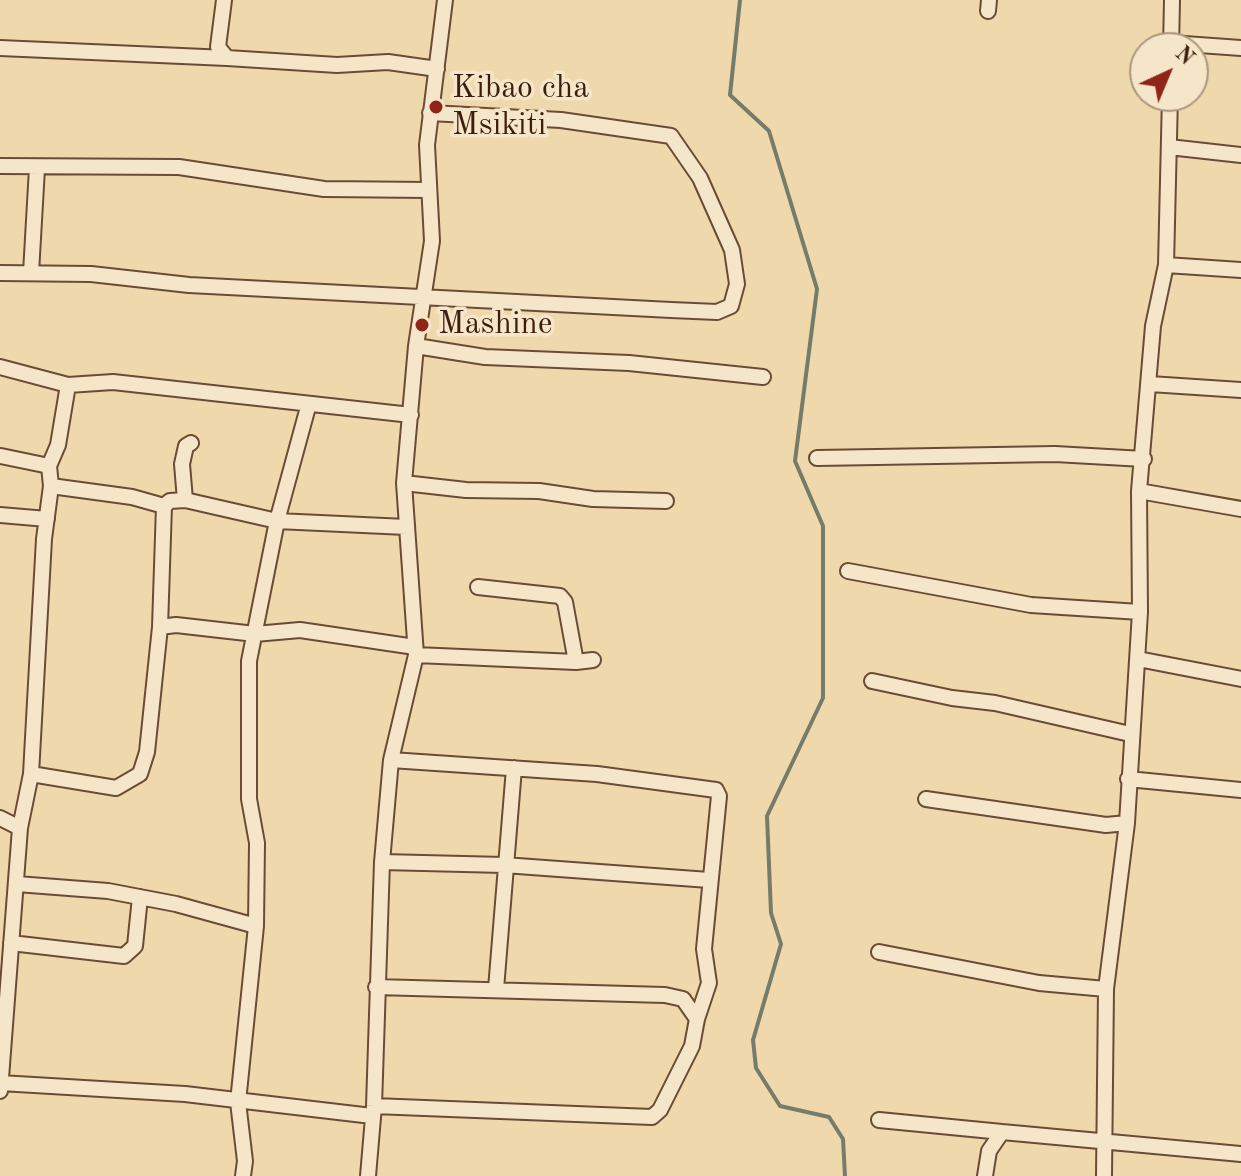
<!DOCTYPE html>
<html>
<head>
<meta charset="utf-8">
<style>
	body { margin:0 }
	#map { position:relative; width:1241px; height:1176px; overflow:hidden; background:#f0d8ad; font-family:"Old Standard TT",serif }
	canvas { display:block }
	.north { position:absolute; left:1129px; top:32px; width:80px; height:80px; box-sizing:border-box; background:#f5e6ca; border:2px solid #ab967f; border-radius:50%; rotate:44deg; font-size:22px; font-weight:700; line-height:32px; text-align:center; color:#3d1e0e }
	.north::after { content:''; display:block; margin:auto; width:28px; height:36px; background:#8f2418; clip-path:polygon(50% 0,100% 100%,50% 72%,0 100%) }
</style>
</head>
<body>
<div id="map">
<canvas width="1241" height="1176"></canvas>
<div class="north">N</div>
</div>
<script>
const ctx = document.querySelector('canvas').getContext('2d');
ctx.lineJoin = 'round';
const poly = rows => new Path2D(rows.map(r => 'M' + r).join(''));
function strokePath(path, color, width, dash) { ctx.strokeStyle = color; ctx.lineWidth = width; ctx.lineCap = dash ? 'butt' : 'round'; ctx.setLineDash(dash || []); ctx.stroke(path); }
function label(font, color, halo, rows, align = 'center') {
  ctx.font = font + ' "Old Standard TT",serif'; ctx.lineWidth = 7; ctx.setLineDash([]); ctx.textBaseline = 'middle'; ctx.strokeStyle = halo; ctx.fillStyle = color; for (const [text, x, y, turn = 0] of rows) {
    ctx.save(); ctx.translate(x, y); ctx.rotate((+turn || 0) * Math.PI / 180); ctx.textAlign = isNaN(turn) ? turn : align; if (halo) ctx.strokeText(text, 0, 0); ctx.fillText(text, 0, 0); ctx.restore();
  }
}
strokePath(poly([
	[740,0,730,95,769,131,817,289,795,461,823,526,823,698,767,816,771,913,781,944,753,1040,756,1068,780,1106,829,1117,843,1139,845,1176]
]), '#757c69', 4);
const street = poly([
	[224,0,218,47,227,58,337,65,388,62,437,69],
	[988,11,989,0],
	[1171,43,1241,48],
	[0,48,227,58],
	[1171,48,1172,0],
	[1169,147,1241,155],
	[0,166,179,167,324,189,429,190],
	[1166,265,1241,270],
	[0,273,91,274,189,285,671,310,717,312,731,306,737,284,732,250,700,178,671,136,561,120,430,113],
	[31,273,37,168],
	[416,346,485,357,629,363,763,377],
	[0,367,68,385,113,382,411,415],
	[1150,384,1241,390],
	[1,456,49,466],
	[817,458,1055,454,1144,459],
	[404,483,466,490,539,491,593,499,666,501],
	[51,486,132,497,164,506,170,501,185,500,277,521,406,527],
	[1139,491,1241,509],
	[185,500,182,464,186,446,191,443],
	[0,515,47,519],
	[848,571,1031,605,1140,612],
	[478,587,560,596,565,602,576,662,593,660],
	[160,627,164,506],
	[416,655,576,662],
	[1138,659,1241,679],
	[872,681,952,698,995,703,1130,734],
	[391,760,597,774,716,790,719,796,704,949,709,983,697,1019],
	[31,774,116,788,140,774,147,752,160,627,176,625,255,634,300,630,415,647],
	[1128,779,1241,790],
	[926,799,1106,825,1127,823],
	[0,818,20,828,31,774,44,539,51,486,49,466,58,445,68,385],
	[382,862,504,865,709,880],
	[17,884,108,891,176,904,256,926],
	[11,943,124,956,135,946,140,897],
	[879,952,1039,983,1106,989],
	[496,989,514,768],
	[0,1083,185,1094,372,1116],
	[0,1091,20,828],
	[374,1106,652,1117,660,1110,692,1046,697,1019,683,999,665,995,376,987],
	[879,1120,1002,1132],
	[243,1176,245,1161,238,1102,256,926,257,843,249,799,249,661,277,521,308,407],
	[368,1176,374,1106,382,862,391,760,416,655,404,483,416,346,432,241,427,145,445,0],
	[985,1176,989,1151,1002,1132,1241,1154],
	[1104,1176,1106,989,1127,823,1140,612,1139,491,1153,326,1166,265,1170,96]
]);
strokePath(street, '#6a4c36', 18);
strokePath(street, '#f5e6ca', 14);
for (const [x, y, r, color] of [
	[436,107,8,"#8f2418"],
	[422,325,8,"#8f2418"]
]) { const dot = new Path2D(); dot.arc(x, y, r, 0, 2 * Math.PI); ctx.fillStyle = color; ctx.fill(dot); strokePath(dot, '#f5e6ca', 3); }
label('32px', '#3d1e0e', '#f5e6ca', [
	["Kibao cha",452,89],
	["Msikiti",452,126],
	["Mashine",438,325]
], 'left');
</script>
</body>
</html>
